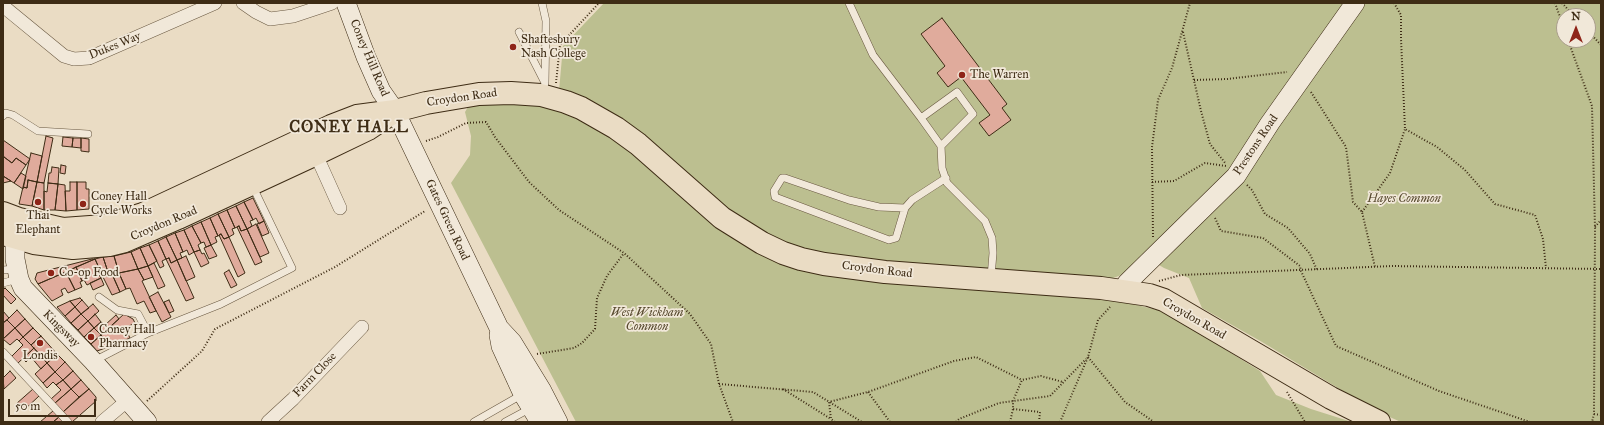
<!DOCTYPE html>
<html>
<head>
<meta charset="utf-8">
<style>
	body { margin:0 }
	#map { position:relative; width:1604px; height:425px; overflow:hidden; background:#eadcc4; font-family:"IM FELL Great Primer",serif }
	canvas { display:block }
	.frame { position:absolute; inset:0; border:4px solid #3e2c15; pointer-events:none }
	.north { position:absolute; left:1556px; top:8px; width:40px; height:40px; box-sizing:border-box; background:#f1e8d9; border:1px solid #a99d8b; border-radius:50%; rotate:0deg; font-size:11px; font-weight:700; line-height:16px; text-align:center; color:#3e2c15 }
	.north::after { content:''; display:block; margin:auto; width:14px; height:18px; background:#8f2418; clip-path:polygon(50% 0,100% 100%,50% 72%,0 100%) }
	.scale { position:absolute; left:8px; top:399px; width:88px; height:18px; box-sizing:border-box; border:2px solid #3e2c15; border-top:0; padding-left:5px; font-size:12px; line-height:14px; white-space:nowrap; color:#3e2c15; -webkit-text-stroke:3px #f1e8d9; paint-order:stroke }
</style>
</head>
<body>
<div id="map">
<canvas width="1604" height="425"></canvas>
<div class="frame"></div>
<div class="north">N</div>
<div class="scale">50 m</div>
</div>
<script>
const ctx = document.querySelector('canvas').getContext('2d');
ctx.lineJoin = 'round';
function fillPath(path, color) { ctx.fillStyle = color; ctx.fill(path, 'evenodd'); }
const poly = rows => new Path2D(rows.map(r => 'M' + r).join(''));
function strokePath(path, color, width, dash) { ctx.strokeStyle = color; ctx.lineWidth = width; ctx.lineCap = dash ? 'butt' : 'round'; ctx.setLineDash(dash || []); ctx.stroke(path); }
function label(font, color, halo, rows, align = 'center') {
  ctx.font = font + ' "IM FELL Great Primer",serif'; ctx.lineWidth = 3.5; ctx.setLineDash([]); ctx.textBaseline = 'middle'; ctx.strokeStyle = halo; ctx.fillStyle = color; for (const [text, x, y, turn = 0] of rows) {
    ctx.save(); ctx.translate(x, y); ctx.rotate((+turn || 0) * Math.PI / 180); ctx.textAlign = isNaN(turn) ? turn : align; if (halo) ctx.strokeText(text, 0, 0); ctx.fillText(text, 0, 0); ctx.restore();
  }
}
fillPath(poly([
	[604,3,1601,3,1601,422,1401,422,1376,411,1262,342,1202,308,1189,278,1164,268,1144,256,1136,266,1119,276,1104,281,801,254,727,217,559,91,563,46],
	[1564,16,1588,16,1588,40,1564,40],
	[556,100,606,125,761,250,1107,299,1137,305,1165,312,1260,371,1276,395,1311,409,1352,422,576,422,451,183,470,155,471,136,465,112,471,102]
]), '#bcbf90');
const building = poly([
	[942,18,1007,104,1002,108,1011,120,989,136,979,123,990,115,961,77,948,87,937,73,945,66,921,34,942,18],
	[46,136,53,138,44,183,37,182,46,136],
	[63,137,73,138,72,147,62,146,63,137],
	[73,138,81,138,81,148,72,147,73,138],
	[81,138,89,139,89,152,81,151,81,138],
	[3,140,30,159,26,165,16,158,12,163,4,157,3,160,3,140],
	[31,153,42,156,37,182,28,180,27,188,23,187,31,153],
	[4,157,12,163,16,158,26,165,14,183,3,176,3,160,4,157],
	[61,165,66,166,65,174,60,173,61,165],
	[52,167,59,168,58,184,48,183,49,173,51,173,52,167],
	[21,173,26,176,23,189,14,183,21,173],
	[3,176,11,181,3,183,3,176],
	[28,180,37,182,32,206,19,204,23,187,27,188,28,180],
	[37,182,44,183,44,210,32,206,37,182],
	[70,182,77,182,77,210,66,211,65,191,70,191,70,182],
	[77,182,86,182,86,189,89,189,89,209,77,210,77,182],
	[48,183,58,184,55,210,44,210,44,191,47,192,48,183],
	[58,184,65,185,66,211,55,210,58,184],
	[253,198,264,221,259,224,256,218,253,220,244,202,253,198],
	[244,202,253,220,250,221,252,226,247,229,236,206,244,202],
	[236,206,247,229,241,231,239,226,235,228,227,210,236,206],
	[227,210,235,228,232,229,234,234,229,237,218,214,227,210],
	[218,214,229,237,224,239,221,234,218,236,210,218,218,214],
	[210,218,218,236,215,237,217,242,211,245,201,222,210,218],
	[264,221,269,233,262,236,257,224,264,221],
	[201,222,211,245,206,247,204,242,201,243,192,226,201,222],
	[256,224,269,253,260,257,247,229,256,224],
	[192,226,201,243,198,245,200,250,194,252,184,230,192,226],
	[239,226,241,231,247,229,262,262,255,265,237,227,239,226],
	[184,230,194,252,189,255,187,250,183,252,175,233,184,230],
	[175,233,183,252,180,253,182,258,177,260,166,237,175,233],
	[221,234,224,239,229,237,245,273,238,277,219,235,221,234],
	[166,237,177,260,171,263,169,258,166,259,158,241,166,237],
	[158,241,166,259,162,261,164,266,160,268,149,245,158,241],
	[149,245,157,261,148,266,140,248,149,245],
	[211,245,217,256,209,259,204,248,211,245],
	[140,248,148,266,138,269,131,252,140,248],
	[200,250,202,254,204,253,209,263,201,267,194,252,200,250],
	[131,252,138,269,119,273,114,256,131,252],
	[114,256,119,273,109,275,103,257,114,256],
	[186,256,195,277,186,281,177,260,186,256],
	[103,257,109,275,103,277,95,259,103,257],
	[169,258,171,263,177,260,194,298,186,301,166,259,169,258],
	[92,259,95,259,38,284,35,279,37,273,92,259],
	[95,259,101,272,98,273,101,278,87,285,84,280,82,281,76,267,95,259],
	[154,263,165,286,158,289,148,266,154,263],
	[148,266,153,277,144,280,138,269,148,266],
	[76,267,82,281,80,282,82,287,75,290,66,272,76,267],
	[138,269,144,280,142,281,156,311,150,313,144,301,137,304,130,288,126,289,119,273,138,269],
	[229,270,237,285,231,288,224,273,229,270],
	[66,272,75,290,68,293,65,288,61,290,63,295,52,301,38,284,66,272],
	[119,273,126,289,120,292,112,274,119,273],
	[112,274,120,292,112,295,103,277,112,274],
	[101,278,104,285,93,290,90,283,101,278],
	[5,288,16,299,11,304,3,295,3,290,5,288],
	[158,292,171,317,162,322,149,297,158,292],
	[80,298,82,300,75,307,70,301,80,298],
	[82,300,89,308,81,314,75,307,82,300],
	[169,300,174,311,169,313,164,302,169,300],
	[70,301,75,307,65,316,57,307,70,301],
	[93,304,99,311,88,321,81,314,93,304],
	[75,307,81,314,71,323,65,316,75,307],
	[17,310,25,319,15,328,7,320,17,310],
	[3,311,9,318,3,323,3,311],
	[81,314,88,321,78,330,71,323,81,314],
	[95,314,101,322,94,328,88,321,95,314],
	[124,314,133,319,135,323,125,328,130,338,111,346,101,335,124,314],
	[116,315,119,319,101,335,94,328,101,322,105,325,116,315],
	[25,319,33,328,23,337,15,328,25,319],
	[7,320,15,328,3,339,3,323,7,320],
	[88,321,94,328,84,337,78,330,88,321],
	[15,328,23,337,19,341,17,339,10,345,3,339,15,328],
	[33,328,41,336,31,345,23,337,33,328],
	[94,328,101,335,91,344,84,337,94,328],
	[101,335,111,346,97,351,91,344,101,335],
	[41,336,57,354,47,363,31,345,41,336],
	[23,337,34,348,18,363,11,357,23,345,19,341,23,337],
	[34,348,47,363,41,369,31,357,26,362,23,359,34,348],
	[57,354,65,362,55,372,47,363,57,354],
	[65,362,73,371,63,380,55,372,65,362],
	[47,363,55,372,43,383,35,374,47,363],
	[10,371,16,378,4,389,3,378,10,371],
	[73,371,81,380,71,389,63,380,73,371],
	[55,372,63,380,56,385,53,382,47,388,43,383,55,372],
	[63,380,71,389,55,403,51,399,61,390,56,385,63,380],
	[81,380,89,389,79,397,71,389,81,380],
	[33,389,39,396,23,411,16,404,33,389],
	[71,389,79,397,63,412,55,403,71,389],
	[89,389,96,397,96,401,72,422,63,412,89,389],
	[53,411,59,417,53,422,40,422,53,411],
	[59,417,63,422,53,422,59,417]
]);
fillPath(building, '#e0ab9c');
strokePath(building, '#3e2c15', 1);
const lane = poly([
	[542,3,546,21,545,83,542,93],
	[849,3,873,55,921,118],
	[519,32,544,81],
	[3,116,6,113,13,115,38,131,88,134],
	[941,146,921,118,957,92,973,114,941,146,942,168,947,183,985,221,992,238,993,253,991,277],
	[905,208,879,207,849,200,785,178,782,178,774,191,775,197,889,240,896,238,905,208,912,200,946,178],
	[3,270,16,269],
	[3,283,18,279],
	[99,297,117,310,138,314,148,333],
	[3,352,68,422],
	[94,361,148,333,221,304,292,268,252,185],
	[474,422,523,394],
	[505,422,531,408]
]);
const street = poly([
	[243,3,256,12,270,19,293,16,332,3],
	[3,6,64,56,74,59,89,58,215,3],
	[313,148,340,208],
	[102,422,128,400],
	[268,422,293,399,362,327]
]);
const secondary = poly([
	[346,3,366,57,381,91,395,111,499,328,512,342,542,391,558,422],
	[17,224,15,238,15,259,19,279,23,288,93,361,147,422],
	[1124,290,1127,283,1236,176,1270,123,1355,3],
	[499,335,501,346,523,394,540,422]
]);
const highway = poly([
	[3,213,19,219,63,229,104,226,143,214,331,126,357,116,395,111,426,103,479,94,511,93,541,95,566,102,581,108,616,128,638,144,722,218,762,243,783,253,801,259,824,264,885,272,1101,288,1149,295,1164,300,1331,398,1379,422],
	[3,234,34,243,73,248,109,245,125,241,178,218,316,154,368,129,392,113]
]);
strokePath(lane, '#695841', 8);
strokePath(street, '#695841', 14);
strokePath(secondary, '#3e2c15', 20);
strokePath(highway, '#3e2c15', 24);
strokePath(poly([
	[1394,3,1401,15,1401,39,1405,129,1437,147,1465,170,1495,204,1535,215,1543,239,1546,268],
	[1555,3,1564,28],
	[1562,3,1574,16],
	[1588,31,1601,45],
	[1183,32,1201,111,1210,144,1226,164],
	[1568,40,1592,106,1595,228,1594,414,1592,422],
	[1194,80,1227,79,1287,72],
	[556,83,560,45,599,3],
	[1311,92,1346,147,1353,202,1362,212,1375,267],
	[426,141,438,137,466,123,486,122,495,137,529,182,559,210,624,253,690,314,711,344,719,384,733,422],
	[1152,182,1174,181,1205,163,1226,166],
	[1247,185,1252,190,1265,214,1288,228,1310,254,1317,270],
	[1362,212,1390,173,1405,129],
	[1215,218,1221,231,1263,238,1300,266,1301,271,1336,346,1439,391,1530,422],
	[1595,227,1601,220],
	[1153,237,1152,147,1158,100,1172,68,1190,3],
	[1159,281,1181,275,1392,266,1601,269],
	[537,354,574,348,582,343,595,329,597,298,607,276,624,253],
	[1088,357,1125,402,1154,422],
	[719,384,813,392,862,422],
	[783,389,831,419],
	[868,392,890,422],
	[1287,392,1305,422],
	[147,401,202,351,215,329,335,267,425,211],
	[1594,414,1601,415],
	[835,422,831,419,829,402,868,392,954,361,976,357,1022,380],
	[956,422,959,419,999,403,1050,396,1086,359],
	[1010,422,1013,409],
	[1039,422,1040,412,1013,409,1013,401,1022,380,1041,376,1063,382],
	[1060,422,1088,357,1098,320,1110,307]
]), '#3e2c15', 2, [1, 2]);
strokePath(lane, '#f1e8d9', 7);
strokePath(street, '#f1e8d9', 13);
strokePath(secondary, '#f1e8d9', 19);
strokePath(highway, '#eadcc4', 22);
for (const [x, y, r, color] of [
	[513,47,4,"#8f2418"],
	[962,75,4,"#8f2418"],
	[38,202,4,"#8f2418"],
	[83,204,4,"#8f2418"],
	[51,273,4,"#8f2418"],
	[91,337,4,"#8f2418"],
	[40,343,4,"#8f2418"]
]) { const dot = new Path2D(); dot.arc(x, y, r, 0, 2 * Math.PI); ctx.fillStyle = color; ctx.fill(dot); strokePath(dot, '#f1e8d9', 1.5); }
label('12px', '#3e2c15', '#f1e8d9', [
	["Shaftesbury",521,40],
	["Nash College",521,54],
	["The Warren",970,75],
	["Coney Hall",91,197],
	["Cycle Works",91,211],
	["Thai",38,216,"center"],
	["Elephant",38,230,"center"],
	["Co-op Food",59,273],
	["Coney Hall",99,330],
	["Pharmacy",99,344],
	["Londis",40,356,"center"]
], 'left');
label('12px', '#3e2c15', '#f1e8d9', [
	["Dukes Way",115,46,-22],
	["Coney Hill Road",369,58,67],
	["Croydon Road",462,98,-8],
	["Prestons Road",1256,145,-56],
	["Gates Green Road",447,220,65],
	["Croydon Road",164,224,-23],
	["Croydon Road",877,270,7],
	["Croydon Road",1194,319,30],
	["Kingsway",61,329,45],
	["Farm Close",315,375,-46]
]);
label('italic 12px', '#57492e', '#f1e8d9', [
	["Hayes Common",1404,199],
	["West Wickham",647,313],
	["Common",647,327]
]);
ctx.letterSpacing = '1px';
label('bold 16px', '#3e2c15', '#f1e8d9', [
	["CONEY HALL",349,128]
]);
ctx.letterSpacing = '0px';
</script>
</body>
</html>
